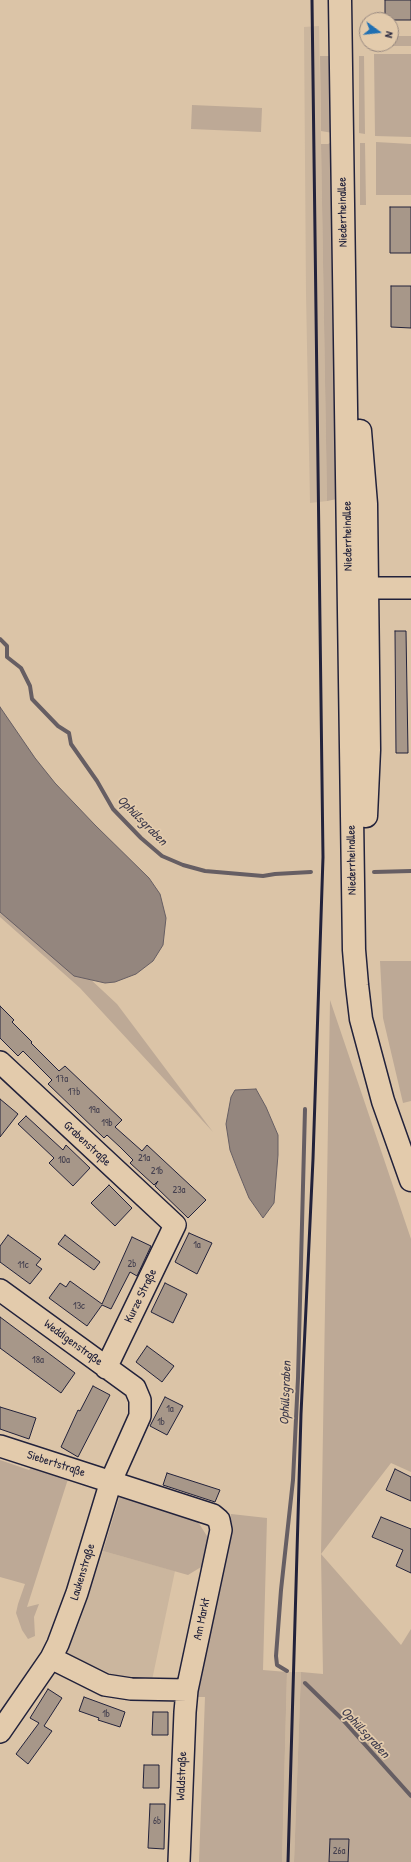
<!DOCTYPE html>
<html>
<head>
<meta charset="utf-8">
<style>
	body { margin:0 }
	#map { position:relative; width:411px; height:1862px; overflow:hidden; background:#dbc4a7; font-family:"Patrick Hand",sans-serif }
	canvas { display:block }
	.north { position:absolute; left:359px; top:12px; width:40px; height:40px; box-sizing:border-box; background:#e3cbac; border:1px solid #96877f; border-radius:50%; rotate:105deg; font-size:11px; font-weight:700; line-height:16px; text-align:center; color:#22223b }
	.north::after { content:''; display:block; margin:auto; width:14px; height:18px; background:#1f6fb2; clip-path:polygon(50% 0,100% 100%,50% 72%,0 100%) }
</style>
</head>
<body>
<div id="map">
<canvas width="411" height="1862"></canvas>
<div class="north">N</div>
</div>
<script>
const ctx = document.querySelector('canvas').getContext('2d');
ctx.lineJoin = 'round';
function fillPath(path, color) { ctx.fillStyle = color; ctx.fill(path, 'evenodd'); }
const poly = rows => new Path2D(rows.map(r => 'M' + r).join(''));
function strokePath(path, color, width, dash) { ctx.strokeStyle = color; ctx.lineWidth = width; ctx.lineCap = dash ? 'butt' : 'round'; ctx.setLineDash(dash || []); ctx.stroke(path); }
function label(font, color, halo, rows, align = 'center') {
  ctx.font = font + ' "Patrick Hand",sans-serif'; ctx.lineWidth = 3.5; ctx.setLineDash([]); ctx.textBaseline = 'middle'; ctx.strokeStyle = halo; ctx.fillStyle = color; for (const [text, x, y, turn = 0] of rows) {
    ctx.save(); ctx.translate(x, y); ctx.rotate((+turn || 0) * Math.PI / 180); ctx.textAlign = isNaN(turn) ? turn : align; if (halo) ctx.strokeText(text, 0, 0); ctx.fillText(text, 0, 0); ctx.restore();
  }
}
fillPath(poly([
	[319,26,327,501,310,503,306,293,304,27],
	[103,1551,175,1571,152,1680,116,1676,66,1653,80,1621],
	[287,1672,301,1672,294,1862,282,1862]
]), '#cbb69e');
fillPath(poly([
	[391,36,411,36,411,46,375,46,375,44,391,44],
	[374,54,411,54,411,137,375,136],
	[320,56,337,56,333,133,321,131],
	[359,56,364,56,365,134,359,133],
	[192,105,262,108,261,132,191,129],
	[332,142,342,498,327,501,321,144,328,144],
	[376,142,411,144,411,195,376,195],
	[360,143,365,143,366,205,360,205],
	[0,895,117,1004,213,1132,80,988,0,917],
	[380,961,411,961,411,1101,403,1103,383,1018],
	[330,1000,411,1239,411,1472,391,1463,321,1554,401,1645,411,1629,411,1862,294,1862,301,1672,323,1674,321,1554],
	[0,1460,29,1470,32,1467,68,1479,27,1607,39,1604,34,1617,35,1636,28,1639,22,1630,16,1613,18,1604,25,1584,0,1577],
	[121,1492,193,1514,212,1544,206,1564,188,1575,103,1551],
	[231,1514,267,1518,263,1670,287,1672,282,1862,199,1862,205,1697,194,1697]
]), '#bda996');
const water = poly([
	[0,707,35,758,55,783,95,825,149,878,160,894,166,918,163,945,153,961,136,974,115,982,105,983,74,976,0,912,0,707],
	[256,1089,266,1107,278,1135,278,1155,274,1203,263,1218,249,1198,238,1171,230,1150,226,1124,231,1097,235,1090,256,1089]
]);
fillPath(water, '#94867e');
strokePath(water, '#665e63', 1);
strokePath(poly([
	[0,639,7,646,7,657,21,668,30,686,32,699,58,726,69,733,71,744,97,781,113,809,141,838,162,856,183,865,205,871,263,876,275,874,311,872],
	[374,872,411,871],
	[287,1671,277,1665,276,1656,281,1590,293,1480,298,1378,305,1109],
	[305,1683,342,1719,411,1796]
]), '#665e63', 4);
const building = poly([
	[385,0,411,0,411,20,385,20,385,0],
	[390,207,411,207,411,253,390,253,390,207],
	[391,286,411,286,411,328,391,327,391,286],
	[395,631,406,631,408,753,396,753,395,631],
	[0,1006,14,1020,12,1022,32,1042,31,1043,59,1071,65,1066,122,1120,115,1127,142,1151,147,1145,206,1200,188,1218,155,1186,158,1181,154,1185,130,1163,133,1160,120,1147,107,1135,104,1138,48,1084,52,1080,23,1051,18,1056,0,1038,0,1006],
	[0,1099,18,1114,0,1137,0,1099],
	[26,1116,63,1150,66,1145,90,1168,73,1186,49,1163,54,1158,18,1124,26,1116],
	[109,1185,132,1208,115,1226,91,1203,109,1185],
	[189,1233,212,1243,197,1274,175,1262,189,1233],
	[8,1235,41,1259,36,1265,42,1269,30,1284,0,1262,0,1246,8,1235],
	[65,1235,100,1262,94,1270,58,1244,65,1235],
	[132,1237,151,1246,137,1276,130,1272,111,1309,102,1305,87,1326,49,1298,60,1283,66,1287,70,1281,102,1304,132,1237],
	[165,1283,187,1294,173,1323,151,1312,165,1283],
	[0,1317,75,1373,61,1393,0,1348,0,1317],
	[147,1346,174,1366,162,1382,136,1362,147,1346],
	[93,1386,110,1395,78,1457,61,1447,78,1410,80,1411,93,1386],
	[165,1397,183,1406,167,1435,150,1426,165,1397],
	[0,1407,36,1418,29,1439,0,1429,0,1407],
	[395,1469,411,1477,411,1501,386,1490,395,1469],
	[167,1473,220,1490,215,1502,163,1485,167,1473],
	[381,1517,411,1529,411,1573,396,1566,403,1550,372,1537,381,1517],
	[48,1689,62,1698,44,1726,52,1731,28,1764,16,1754,39,1723,30,1718,48,1689],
	[84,1697,125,1712,120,1727,98,1720,99,1718,79,1711,84,1697],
	[153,1712,168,1712,168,1735,152,1735,153,1712],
	[144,1765,159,1765,159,1788,143,1788,144,1765],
	[150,1804,165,1804,164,1849,148,1848,150,1804],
	[330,1839,349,1839,348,1862,329,1862,330,1839]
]);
fillPath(building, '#a79789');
strokePath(building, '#22223b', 1);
const minor = poly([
	[350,588,411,588],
	[0,1062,175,1225,106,1368],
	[0,1290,135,1388,140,1400,140,1416,111,1481,77,1593,58,1644,51,1658,0,1732],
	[0,1446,213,1515,219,1520,221,1530,187,1690,185,1712,179,1862],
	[51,1658,105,1685,131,1689,187,1690]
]);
const major = poly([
	[340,0,354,950,357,985,361,1019,383,1101,411,1180],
	[360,431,366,504,369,750,366,816]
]);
strokePath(minor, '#22223b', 24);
strokePath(major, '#22223b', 25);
strokePath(minor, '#e3cbac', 21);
strokePath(major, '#e3cbac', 22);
strokePath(poly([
	[288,1862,301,1414,313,1159,323,857,312,0]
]), '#22223b', 3);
label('10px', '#433f4e', null, [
	["17a",62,1079],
	["17b",74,1092],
	["19a",94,1110],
	["19b",107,1123],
	["21a",144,1158],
	["10a",64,1160],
	["21b",157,1171],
	["23a",179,1190],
	["1a",197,1245],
	["2b",132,1264],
	["11c",23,1265],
	["13c",79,1306],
	["18a",38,1360],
	["1a",170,1409],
	["1b",161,1422],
	["1b",106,1714],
	["6b",157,1821],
	["26a",339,1851]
]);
label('12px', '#22223b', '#e3cbac', [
	["Niederrheinallee",343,212,-91],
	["Niederrheinallee",348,536,-91],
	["Niederrheinallee",352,860,-91],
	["Grabenstraße",87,1144,43],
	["Kurze Straße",141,1296,-64],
	["Weddigenstraße",73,1343,36],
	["Siebertstraße",56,1464,18],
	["Laukenstraße",83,1572,-73],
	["Am Markt",202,1619,-78],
	["Waldstraße",182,1776,-88]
]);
label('italic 13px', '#3e3b4c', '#e3cbac', [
	["Ophülsgraben",142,821,45],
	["Ophülsgraben",286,1393,-88],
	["Ophülsgraben",365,1733,47]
]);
</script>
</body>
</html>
